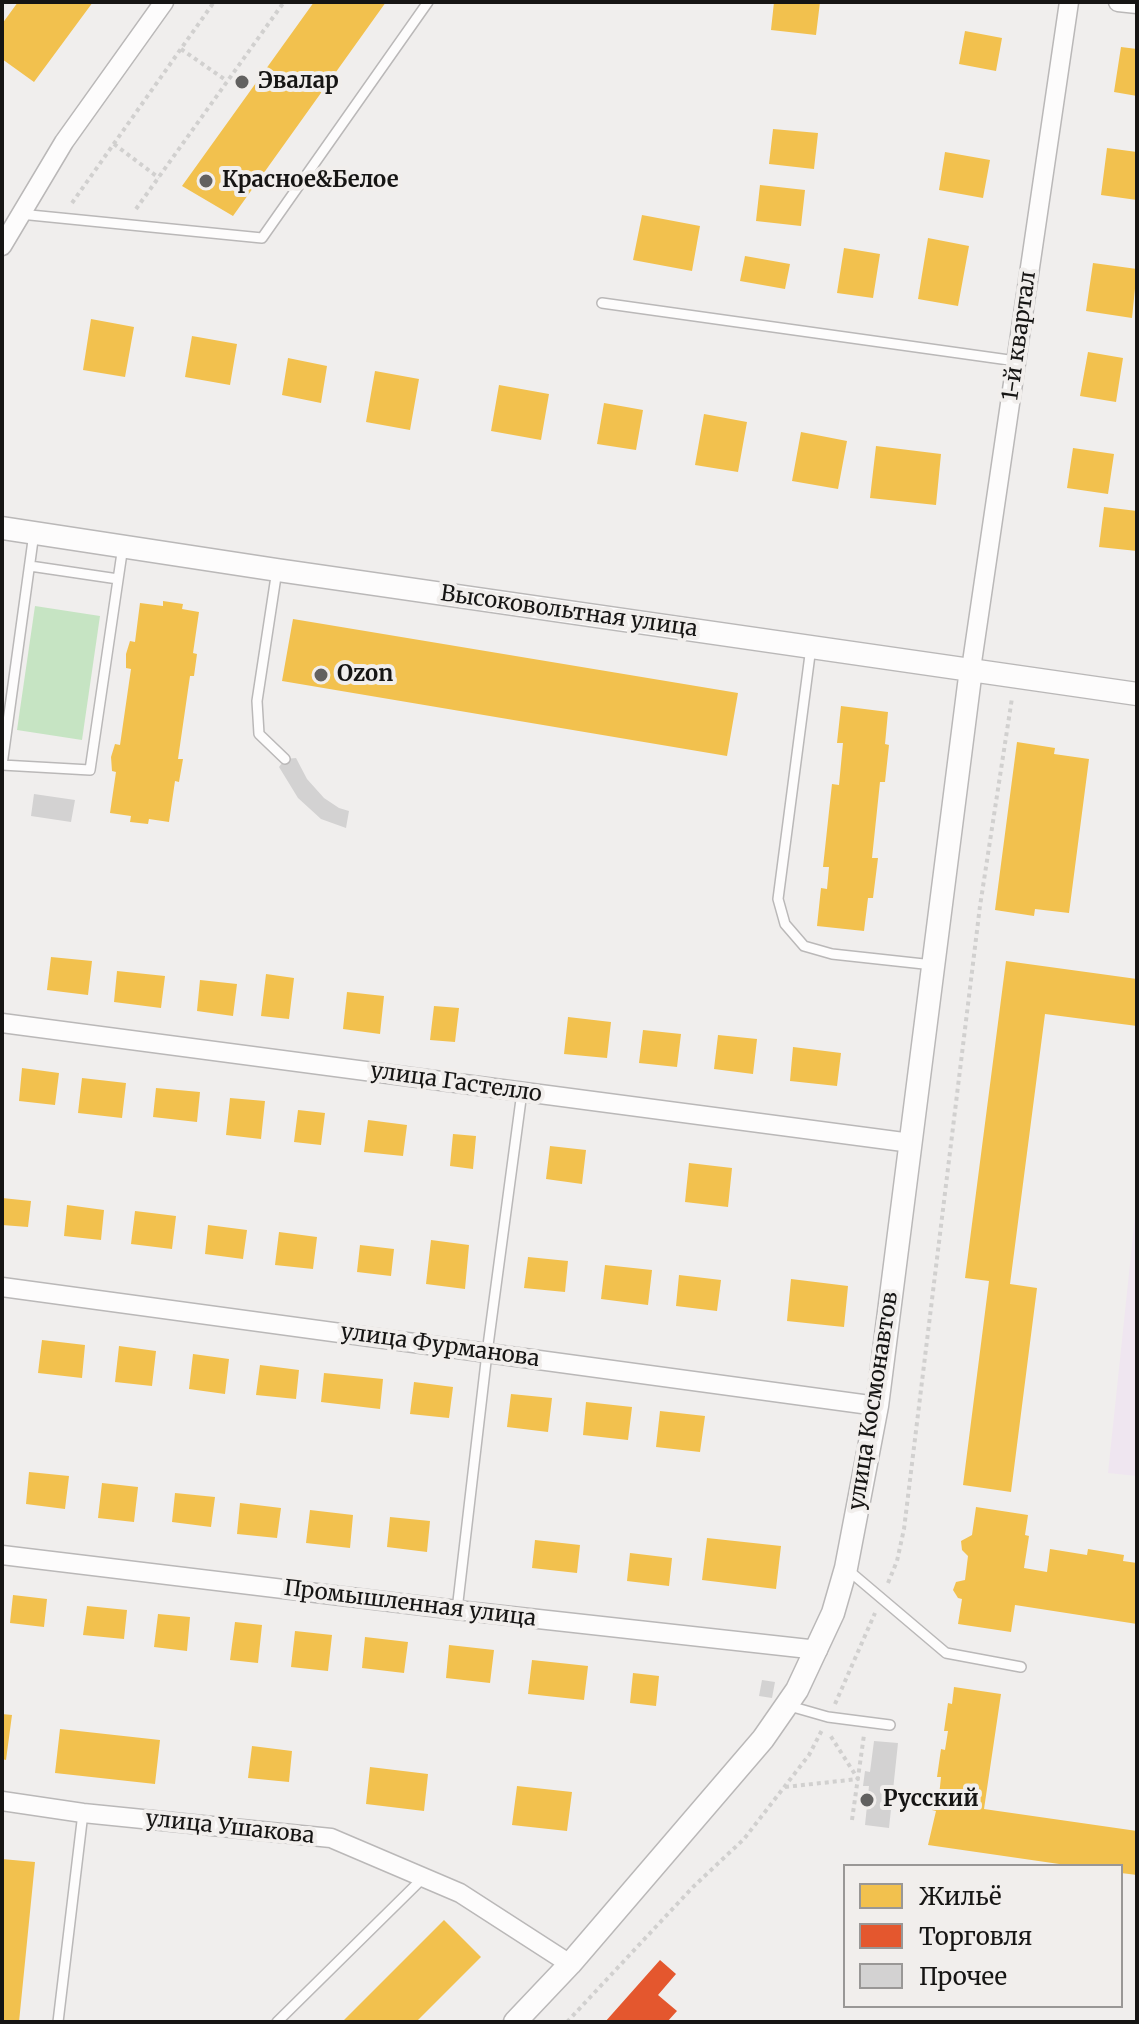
<!DOCTYPE html>
<html>
<head>
<meta charset="utf-8">
<style>
	body { margin:0 }
	#map { position:relative; width:1139px; height:2024px; overflow:hidden; background:#f0eeed; font-family:Merriweather,serif }
	canvas { display:block }
	.frame { position:absolute; inset:0; border:4px solid #161514; pointer-events:none }
	.legend { position:absolute; left:843px; top:1864px; width:280px; height:144px; box-sizing:border-box; background:#f1eeec; border:2px solid #999796; margin:0; padding:10px 14px; list-style:none; font-size:24px; color:#161514 }
	.legend li { display:flex; align-items:center; gap:16px; height:40px }
	.legend b { width:40px; border:2px solid #999796 }
</style>
</head>
<body>
<div id="map">
<canvas width="1139" height="2024"></canvas>
<div class="frame"></div>
<ul class="legend">
<li><b style="height:22px;background:#f2c14e"></b>Жильё</li>
<li><b style="height:22px;background:#e4572e"></b>Торговля</li>
<li><b style="height:22px;background:#d3d2d2"></b>Прочее</li>
</ul>
</div>
<script>
const ctx = document.querySelector('canvas').getContext('2d');
ctx.lineJoin = 'round';
function fillPath(path, color) { ctx.fillStyle = color; ctx.fill(path, 'evenodd'); }
const poly = rows => new Path2D(rows.map(r => 'M' + r).join(''));
function strokePath(path, color, width, dash) { ctx.strokeStyle = color; ctx.lineWidth = width; ctx.lineCap = dash ? 'butt' : 'round'; ctx.setLineDash(dash || []); ctx.stroke(path); }
function label(font, color, halo, rows, align = 'center') {
  ctx.font = font + ' Merriweather,serif'; ctx.lineWidth = 8; ctx.setLineDash([]); ctx.textBaseline = 'middle'; ctx.strokeStyle = halo; ctx.fillStyle = color; for (const [text, x, y, turn = 0] of rows) {
    ctx.save(); ctx.translate(x, y); ctx.rotate((+turn || 0) * Math.PI / 180); ctx.textAlign = isNaN(turn) ? turn : align; if (halo) ctx.strokeText(text, 0, 0); ctx.fillText(text, 0, 0); ctx.restore();
  }
}
fillPath(poly([
	[1137,1197,1137,1476,1108,1473]
]), '#efe6f0');
fillPath(poly([
	[35,606,100,616,82,740,17,730]
]), '#c6e4c3');
fillPath(poly([
	[18,2,93,2,34,82,2,59,2,24],
	[314,2,386,2,233,216,182,186],
	[774,2,820,2,816,35,771,30],
	[965,31,1002,38,996,71,959,64],
	[1121,47,1137,49,1137,96,1114,92],
	[773,129,818,133,814,169,769,164],
	[1107,148,1137,152,1137,200,1101,195],
	[945,152,990,160,983,198,939,190],
	[760,185,805,190,801,226,756,221],
	[642,215,700,226,692,271,633,260],
	[928,238,969,246,958,306,918,299],
	[844,248,880,254,873,298,837,293],
	[745,256,790,264,785,289,740,281],
	[1093,263,1137,269,1132,318,1086,311],
	[91,319,134,327,125,377,83,370],
	[192,336,237,344,230,385,185,377],
	[1088,352,1123,358,1116,402,1080,396],
	[288,358,327,366,321,403,282,395],
	[375,371,419,379,410,430,366,422],
	[499,385,549,394,541,440,491,431],
	[604,403,643,410,636,450,597,444],
	[704,414,747,422,738,472,695,465],
	[801,432,847,441,838,489,792,481],
	[876,446,941,454,936,505,870,498],
	[1073,448,1114,454,1108,494,1067,488],
	[1104,507,1137,511,1137,551,1099,547],
	[163,601,183,604,182,609,199,612,193,653,197,654,194,676,190,676,178,759,183,759,179,782,175,781,169,822,149,819,148,824,130,822,131,816,110,813,116,772,112,771,111,757,115,744,120,745,131,669,126,668,126,654,130,641,135,642,140,603,163,606],
	[293,619,738,693,727,756,282,681],
	[841,706,888,712,885,744,889,745,885,782,880,782,872,858,878,858,873,898,868,898,864,931,817,926,821,888,827,889,829,867,823,867,832,784,839,785,843,743,837,743],
	[1017,742,1055,748,1054,754,1089,759,1069,913,1035,909,1034,916,995,910],
	[51,957,92,961,88,995,47,990],
	[1006,961,1137,979,1137,1026,1045,1014,1010,1284,1037,1288,1011,1492,963,1485,989,1281,965,1278],
	[117,971,165,976,161,1008,114,1002],
	[266,974,294,978,289,1019,261,1016],
	[200,980,237,984,233,1016,197,1011],
	[347,992,384,996,380,1034,343,1029],
	[434,1006,459,1008,455,1042,430,1040],
	[568,1017,611,1022,607,1058,564,1054],
	[643,1030,681,1034,677,1067,639,1063],
	[718,1035,757,1039,753,1074,714,1069],
	[793,1047,841,1053,837,1086,790,1081],
	[22,1068,59,1073,55,1105,19,1101],
	[82,1078,126,1083,122,1118,78,1113],
	[156,1088,200,1092,197,1122,153,1117],
	[230,1098,265,1101,261,1139,226,1135],
	[298,1110,325,1113,321,1145,294,1142],
	[368,1120,407,1125,403,1156,364,1152],
	[453,1134,476,1136,473,1169,450,1166],
	[550,1146,586,1150,582,1184,546,1179],
	[689,1163,732,1168,728,1207,685,1202],
	[2,1198,31,1201,28,1227,2,1225],
	[67,1205,104,1210,101,1240,64,1236],
	[135,1211,176,1216,172,1249,131,1244],
	[208,1225,247,1230,243,1259,205,1254],
	[279,1232,317,1237,313,1269,275,1265],
	[431,1240,469,1245,465,1289,426,1284],
	[360,1245,394,1249,391,1276,357,1272],
	[528,1257,568,1261,565,1292,524,1288],
	[605,1265,652,1270,648,1305,601,1299],
	[679,1275,721,1280,717,1311,676,1306],
	[791,1279,848,1286,844,1327,787,1321],
	[42,1340,85,1345,82,1378,38,1373],
	[119,1346,156,1351,152,1386,115,1382],
	[193,1354,229,1359,225,1394,189,1389],
	[260,1365,299,1370,296,1399,256,1395],
	[324,1373,383,1379,380,1409,321,1402],
	[414,1382,453,1387,449,1418,410,1414],
	[511,1394,552,1398,548,1432,507,1427],
	[586,1402,632,1407,628,1440,583,1435],
	[660,1411,705,1416,700,1452,656,1447],
	[29,1472,69,1476,65,1509,26,1504],
	[102,1483,138,1487,134,1522,98,1518],
	[175,1493,215,1497,211,1527,172,1522],
	[240,1503,281,1508,277,1538,237,1534],
	[976,1507,1028,1515,1025,1535,1029,1536,1024,1568,1047,1572,1050,1549,1087,1555,1088,1549,1124,1555,1123,1561,1137,1563,1137,1624,1015,1605,1011,1632,958,1624,962,1599,958,1598,953,1590,956,1582,965,1580,968,1556,962,1550,961,1541,972,1535],
	[310,1510,353,1515,350,1548,306,1543],
	[390,1517,430,1521,427,1552,387,1547],
	[707,1538,781,1546,776,1589,702,1580],
	[535,1540,580,1545,577,1573,532,1568],
	[630,1553,672,1558,669,1586,627,1581],
	[13,1595,47,1599,44,1627,10,1623],
	[87,1606,127,1610,124,1639,83,1635],
	[158,1614,190,1617,187,1651,154,1647],
	[235,1622,262,1625,258,1663,230,1660],
	[295,1631,332,1635,328,1671,291,1667],
	[365,1637,408,1642,404,1673,362,1668],
	[449,1645,494,1650,490,1683,446,1678],
	[532,1660,588,1666,584,1700,528,1694],
	[633,1673,659,1676,656,1706,630,1703],
	[954,1687,1001,1694,984,1809,1137,1831,1137,1875,1121,1873,1121,1866,1073,1866,928,1845,936,1811,932,1810,934,1795,939,1796,941,1777,937,1777,941,1749,945,1750,948,1731,944,1731,948,1703,952,1704],
	[2,1714,12,1715,6,1760,2,1759],
	[60,1729,160,1740,155,1784,55,1773],
	[252,1746,292,1751,289,1782,248,1778],
	[370,1767,428,1774,424,1811,366,1804],
	[517,1786,572,1792,567,1831,512,1825],
	[2,1859,35,1862,19,2022,2,2022],
	[444,1920,481,1957,416,2022,342,2022]
]), '#f2c14e');
fillPath(poly([
	[660,1960,676,1974,658,1995,677,2011,667,2022,605,2022]
]), '#e4572e');
fillPath(poly([
	[296,758,307,779,324,798,339,808,349,811,346,828,321,819,298,798,279,767,285,759],
	[34,794,75,800,71,822,31,816],
	[762,1680,775,1682,772,1698,759,1696],
	[874,1741,898,1743,889,1828,865,1825,869,1786,863,1786,865,1771,870,1772]
]), '#d3d2d2');
const service = poly([
	[20,214,262,238,428,2],
	[602,303,1016,361],
	[34,533,2,765,90,770,123,546],
	[30,566,118,579],
	[277,570,257,701,259,734,285,759],
	[811,647,778,899,785,924,804,946,832,954,933,965],
	[848,1570,946,1653,1021,1667],
	[457,1610,487,1353,522,1092],
	[786,1705,828,1717,890,1725],
	[58,2022,83,1813],
	[277,2022,424,1877]
]);
const minor = poly([
	[1118,2,1137,4],
	[2,246,64,142,164,2],
	[971,669,1069,2],
	[2,1023,911,1143],
	[2,1287,877,1406],
	[2,1555,457,1610,818,1650],
	[2,1801,83,1813,331,1838,460,1893,570,1964]
]);
const tertiary = poly([
	[2,528,277,570,1137,694],
	[515,2022,570,1964,763,1739,797,1690,833,1613,846,1568,877,1406,971,669]
]);
strokePath(service, '#bab8b8', 12);
strokePath(minor, '#bab8b8', 21);
strokePath(tertiary, '#bab8b8', 25);
strokePath(poly([
	[181,49,227,81],
	[114,144,159,178],
	[72,203,214,2],
	[136,209,284,2],
	[888,1583,897,1561,904,1529,980,906,1012,698],
	[835,1704,875,1613],
	[785,1787,858,1779,830,1735],
	[852,1820,864,1735],
	[567,2022,693,1887,744,1839,809,1755,822,1730]
]), '#d1d0cf', 4, [4, 4]);
strokePath(service, '#fdfcfc', 9);
strokePath(minor, '#fdfcfc', 18);
strokePath(tertiary, '#fdfcfc', 22);
for (const [x, y, r, color] of [
	[242,82,8,"#626160"],
	[206,181,8,"#626160"],
	[321,675,8,"#626160"],
	[867,1800,8,"#626160"]
]) { const dot = new Path2D(); dot.arc(x, y, r, 0, 2 * Math.PI); ctx.fillStyle = color; ctx.fill(dot); strokePath(dot, '#f1eeec', 3); }
label('bold 22px', '#161514', '#f1eeec', [
	["Эвалар",258,82],
	["Красное&Белое",222,181],
	["Ozon",337,675],
	["Русский",883,1800]
], 'left');
label('22px', '#161514', '#f1eeec', [
	["1-й квартал",1020,336,-82],
	["Высоковольтная улица",569,612,8],
	["улица Гастелло",456,1083,8],
	["улица Фурманова",440,1346,8],
	["улица Космонавтов",874,1401,-81],
	["Промышленная улица",410,1604,7],
	["улица Ушакова",230,1828,6]
]);
</script>
</body>
</html>
